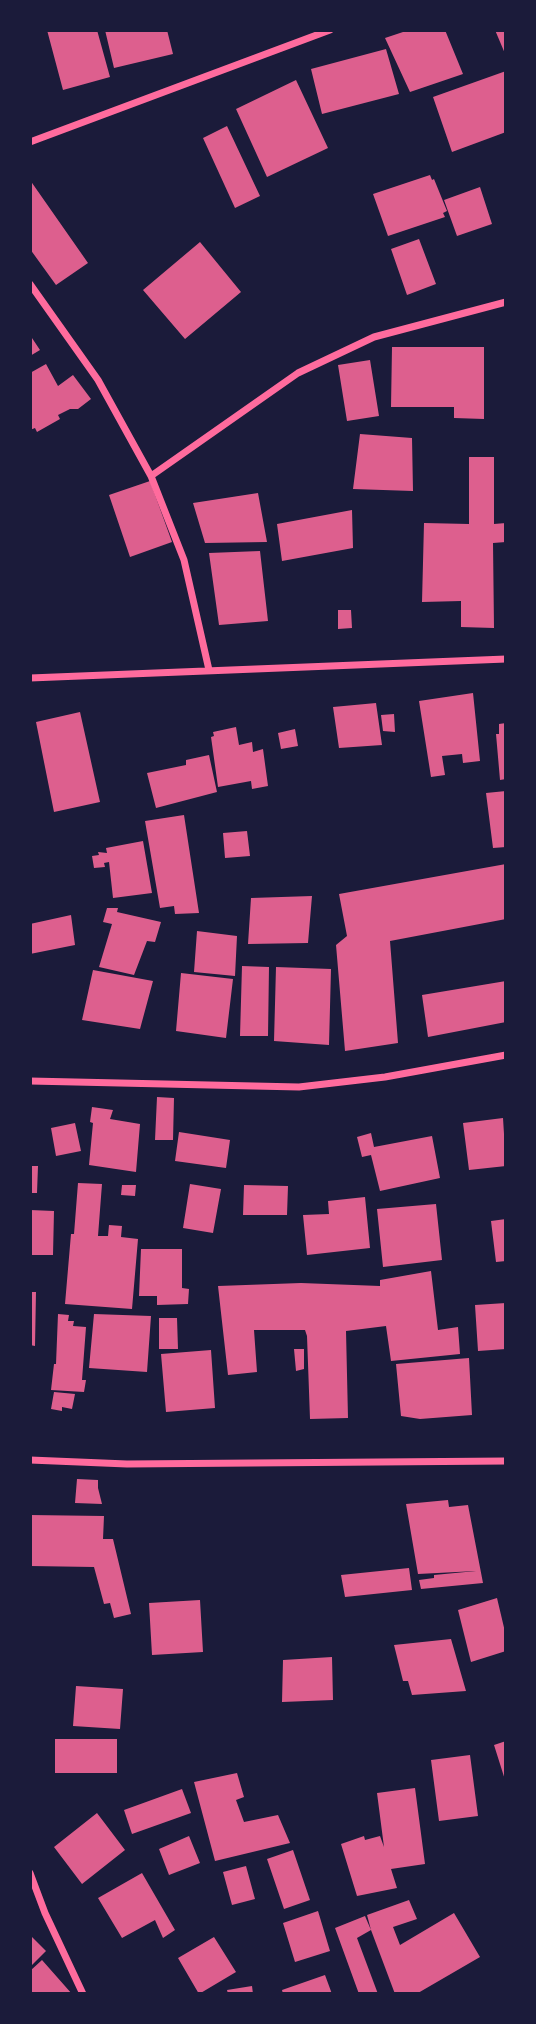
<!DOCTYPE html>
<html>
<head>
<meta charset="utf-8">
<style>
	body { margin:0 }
	#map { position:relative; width:536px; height:2024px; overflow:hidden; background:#1b1b3a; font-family:"IBM Plex Sans",sans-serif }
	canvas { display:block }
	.frame { position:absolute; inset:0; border:32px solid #1b1b3a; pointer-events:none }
</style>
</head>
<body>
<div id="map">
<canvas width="536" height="2024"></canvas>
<div class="frame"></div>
</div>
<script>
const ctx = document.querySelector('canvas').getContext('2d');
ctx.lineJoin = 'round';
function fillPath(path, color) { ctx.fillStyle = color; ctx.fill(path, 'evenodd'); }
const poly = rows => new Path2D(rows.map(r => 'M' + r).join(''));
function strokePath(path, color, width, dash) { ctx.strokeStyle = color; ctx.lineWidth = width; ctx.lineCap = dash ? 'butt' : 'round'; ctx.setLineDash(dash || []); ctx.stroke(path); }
fillPath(poly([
	[47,30,97,30,110,77,63,90],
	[105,30,167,30,173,54,114,68],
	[409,30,445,30,463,74,410,92,385,38],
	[495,30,506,30,506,56],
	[386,49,399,94,322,114,311,69],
	[506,71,506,132,452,152,433,97],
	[296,80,328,148,267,177,236,109],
	[227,126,260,196,235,208,203,138],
	[430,175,432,180,434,179,447,211,443,213,445,217,388,236,373,194],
	[30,180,88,263,56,285,30,249],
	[480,187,492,224,457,236,444,200],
	[419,239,436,284,407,295,391,249],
	[200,242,241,292,185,339,143,290],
	[30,335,40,350,30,356],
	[392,347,484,347,484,419,454,418,454,407,391,407],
	[370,360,379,416,347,421,338,365],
	[46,364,58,386,73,375,91,399,78,409,70,409,58,415,60,419,37,432,35,428,30,430,30,373],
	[360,434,412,438,413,491,353,489],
	[469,457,494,457,494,524,506,523,506,542,493,543,494,628,461,627,461,601,422,602,424,523,469,524],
	[150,481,172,542,130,557,109,495],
	[258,493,267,542,205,543,193,503],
	[352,510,353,548,282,561,277,524],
	[260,551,268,621,219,625,209,553],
	[338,610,351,610,352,628,338,629],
	[473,693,480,761,463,763,462,754,442,756,445,775,431,777,419,701],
	[376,703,382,745,339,748,333,707],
	[80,712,100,802,54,812,36,722],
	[394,714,395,732,383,731,381,715],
	[506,723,506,779,500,780,496,734,499,734,499,724],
	[236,727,239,745,252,742,253,752,263,749,268,786,252,789,251,781,218,787,211,737,214,736,213,732],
	[295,729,298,746,281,749,278,733],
	[209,755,217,792,156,808,147,773,186,765,186,760],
	[506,791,506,847,493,848,486,793],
	[184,815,199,913,175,914,174,906,160,908,145,821],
	[247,831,250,856,225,858,223,833],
	[143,841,152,893,113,898,109,862,104,863,105,867,94,868,92,856,99,855,98,852,107,853,106,848],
	[506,864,506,919,390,941,398,1043,345,1051,336,945,347,936,339,894],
	[312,896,308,943,248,944,251,898],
	[107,908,118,908,117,912,161,922,155,942,147,941,134,975,99,967,112,924,103,922],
	[71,915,75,945,30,954,30,924],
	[197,931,237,936,235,976,194,972],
	[242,966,269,967,268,1036,240,1036],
	[276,967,331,969,329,1045,274,1041],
	[93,970,153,981,140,1029,82,1020],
	[181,973,233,979,226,1038,176,1031],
	[506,981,506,1022,428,1037,422,995],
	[157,1097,174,1098,173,1140,155,1140],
	[92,1107,113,1110,110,1119,140,1124,136,1172,89,1165,93,1123,90,1122],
	[503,1118,506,1166,469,1170,463,1123],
	[75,1123,81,1151,56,1156,51,1128],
	[179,1132,230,1140,226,1168,175,1161],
	[371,1133,374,1147,432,1136,440,1178,380,1191,371,1155,362,1157,357,1137],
	[30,1166,38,1166,37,1193,30,1193],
	[78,1183,102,1184,98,1236,108,1236,109,1225,122,1226,121,1237,138,1239,132,1309,65,1304,71,1234,74,1234],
	[190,1184,221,1189,213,1233,183,1228],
	[122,1185,136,1185,135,1196,121,1195],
	[244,1185,288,1186,287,1215,243,1215],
	[365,1197,370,1248,307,1255,303,1215,329,1214,328,1201],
	[436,1204,442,1260,383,1267,377,1209],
	[30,1210,54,1211,53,1255,30,1255],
	[506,1219,506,1261,496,1262,491,1221],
	[141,1249,182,1249,182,1288,189,1289,188,1304,157,1305,157,1296,139,1296],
	[431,1271,438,1330,458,1327,460,1354,391,1361,386,1326,346,1331,348,1418,310,1419,307,1336,305,1330,254,1330,257,1372,228,1375,218,1286,301,1283,380,1286,380,1280],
	[30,1292,36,1292,35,1346,30,1345],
	[506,1303,506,1349,478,1351,475,1305],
	[58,1314,69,1315,68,1321,74,1321,73,1326,86,1327,82,1380,86,1380,84,1392,51,1390,54,1364,56,1364],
	[94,1314,151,1316,147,1372,89,1368],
	[159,1318,177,1318,178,1349,159,1349],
	[294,1349,304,1349,304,1369,296,1371],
	[211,1350,215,1408,166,1412,161,1354],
	[469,1358,472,1415,420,1419,401,1416,396,1364],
	[54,1392,75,1394,72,1409,62,1407,62,1411,51,1409],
	[77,1479,98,1480,98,1488,102,1504,75,1503],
	[448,1500,449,1507,468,1505,483,1583,421,1589,419,1580,434,1578,434,1575,476,1571,418,1574,406,1504],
	[30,1515,104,1516,103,1539,113,1539,131,1614,114,1618,110,1603,104,1604,94,1567,30,1566],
	[409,1568,412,1590,345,1597,341,1575],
	[497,1598,506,1636,506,1651,471,1662,458,1610],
	[200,1600,203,1652,152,1655,149,1603],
	[451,1639,466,1691,412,1695,408,1681,403,1681,394,1645],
	[332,1657,333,1700,282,1702,283,1660],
	[76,1686,123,1689,120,1729,73,1726],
	[55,1739,117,1739,117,1773,55,1773],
	[506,1741,506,1783,494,1745],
	[470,1755,478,1816,439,1821,431,1760],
	[237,1773,244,1797,236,1800,244,1822,278,1815,290,1843,215,1861,194,1782],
	[415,1788,425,1864,391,1869,397,1888,357,1896,341,1844,364,1836,365,1840,380,1836,384,1847,377,1793],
	[182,1789,191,1813,132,1834,124,1810],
	[97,1813,125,1850,82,1884,54,1847],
	[189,1836,200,1863,169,1875,159,1849],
	[293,1850,310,1900,284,1909,267,1859],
	[246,1866,255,1899,232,1905,223,1872],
	[142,1873,175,1930,163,1938,155,1920,122,1938,98,1898],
	[409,1900,417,1919,393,1927,400,1945,454,1913,480,1957,418,1993,419,1994,395,1994,371,1930,357,1938,378,1994,359,1994,335,1928,365,1916,371,1930,367,1915],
	[318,1911,330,1951,295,1962,283,1923],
	[30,1935,46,1951,30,1967],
	[214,1937,236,1972,199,1994,178,1958],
	[42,1960,72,1994,30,1994,30,1971],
	[325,1975,332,1994,283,1994,282,1990],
	[252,1986,253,1994,228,1994,227,1990]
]), '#dd5f8e');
strokePath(poly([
	[30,142,330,30],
	[30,284,98,380,151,476,184,560,209,670],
	[151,476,298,373,374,337,506,302],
	[30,678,506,659],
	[30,1081,299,1087,385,1077,506,1055],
	[30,1460,127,1464,506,1461],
	[30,1873,45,1913,83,1994]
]), '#ff6b9d', 7);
</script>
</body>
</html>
